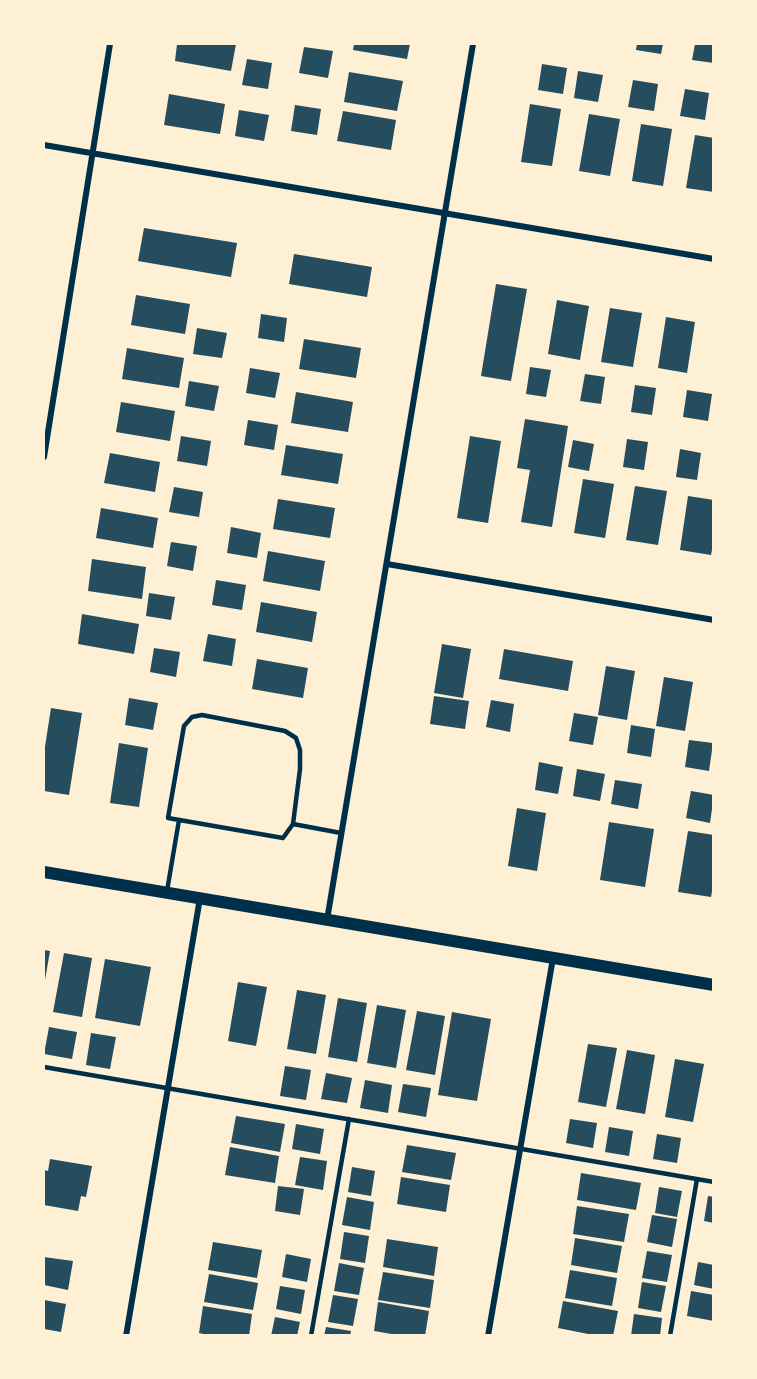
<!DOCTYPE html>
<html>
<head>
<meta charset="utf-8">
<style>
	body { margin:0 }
	#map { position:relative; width:757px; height:1379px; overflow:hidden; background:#fdf0d5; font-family:"Fira Sans Condensed",sans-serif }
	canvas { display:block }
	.frame { position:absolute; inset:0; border:45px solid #fdf0d5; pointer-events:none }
</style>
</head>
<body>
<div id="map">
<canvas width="757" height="1379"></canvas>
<div class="frame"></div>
</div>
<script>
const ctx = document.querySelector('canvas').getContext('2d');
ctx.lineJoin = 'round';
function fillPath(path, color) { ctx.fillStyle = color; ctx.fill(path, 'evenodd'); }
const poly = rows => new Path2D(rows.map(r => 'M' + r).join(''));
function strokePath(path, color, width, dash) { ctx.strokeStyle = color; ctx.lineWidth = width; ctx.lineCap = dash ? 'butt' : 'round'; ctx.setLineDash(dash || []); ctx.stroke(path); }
fillPath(poly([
	[177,44,236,44,231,71,175,61],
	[354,44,410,44,407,59,353,50],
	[637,44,663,44,661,54,636,50],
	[695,44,714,44,714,63,692,60],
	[304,47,333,51,328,78,299,73],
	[247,59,272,63,268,89,242,85],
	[542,64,567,68,563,94,538,90],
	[578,71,603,75,598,102,574,98],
	[349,72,403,81,397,111,344,102],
	[633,80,658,84,654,111,628,107],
	[685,89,709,93,705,120,680,116],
	[169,94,225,104,220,134,164,125],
	[530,104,561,109,552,166,521,162],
	[295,105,321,109,317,135,291,131],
	[239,110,269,115,264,141,235,136],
	[343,111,396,120,391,150,337,141],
	[589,114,620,119,610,176,579,171],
	[641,124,672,129,663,186,632,181],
	[695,135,714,138,714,192,686,188],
	[144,228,237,243,231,277,138,261],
	[294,254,372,267,367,297,289,284],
	[496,284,527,289,511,381,481,376],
	[136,295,190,304,185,334,131,325],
	[557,300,589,306,580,360,548,354],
	[610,308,642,313,633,367,601,362],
	[261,314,287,318,284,342,258,338],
	[666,317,695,322,687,373,658,368],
	[197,328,227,333,222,358,193,354],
	[304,339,361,348,356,378,299,369],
	[127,348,184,358,179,388,122,379],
	[530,367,551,370,546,397,526,394],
	[250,368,280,373,275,398,246,393],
	[585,374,605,377,601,404,580,401],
	[189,381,219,386,214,411,185,406],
	[635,385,656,388,652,415,631,412],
	[687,390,712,394,708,421,683,417],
	[296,392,353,402,348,432,291,423],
	[121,402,175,411,170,441,116,432],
	[525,419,568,426,552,527,521,522,530,470,517,468],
	[248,420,278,425,274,450,244,445],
	[181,436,211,441,207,466,177,461],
	[470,436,501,441,488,523,457,518],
	[627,439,648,442,644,470,623,467],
	[573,440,594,444,589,471,568,467],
	[286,445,343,454,338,484,281,475],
	[680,449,701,453,697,480,676,477],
	[110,453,160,462,155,492,104,483],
	[583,479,614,484,605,538,574,533],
	[635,486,667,491,658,545,626,540],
	[174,487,203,492,199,517,169,512],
	[688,496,714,500,714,540,711,555,680,550],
	[278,499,335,508,330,538,273,529],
	[101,508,158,518,153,548,96,538],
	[231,527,261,533,257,558,227,553],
	[171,542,197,546,193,571,167,566],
	[268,551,325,561,320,591,263,581],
	[92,559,146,567,142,599,88,591],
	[216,580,246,585,242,610,212,605],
	[149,593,175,597,171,620,146,616],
	[261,602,317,612,312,642,256,632],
	[82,614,139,624,134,654,78,644],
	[208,634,236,639,232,666,203,661],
	[442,644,471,649,463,698,434,693],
	[154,648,180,652,176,677,150,672],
	[504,649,573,661,568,691,499,679],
	[257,659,308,668,303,698,252,689],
	[606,666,635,671,627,720,598,715],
	[664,677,693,682,685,731,656,726],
	[434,696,469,701,465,729,430,724],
	[129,698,158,703,153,730,125,725],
	[491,700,514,704,510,732,486,727],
	[51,708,82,713,69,795,44,791,44,753],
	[574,713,598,717,593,745,569,741],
	[631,725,655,729,651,757,627,753],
	[689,740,713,743,709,771,685,767],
	[119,743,148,748,139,807,110,803],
	[539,762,563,767,558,794,535,790],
	[577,769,605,774,600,801,573,796],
	[615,780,642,784,638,809,611,804],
	[691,791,714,795,710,823,686,818],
	[517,808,546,813,537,871,508,866],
	[609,822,654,829,645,887,600,880],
	[688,831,714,835,714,880,711,897,678,892],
	[44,950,50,951,45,980,44,980],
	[64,953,92,958,82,1017,53,1012],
	[105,959,151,967,140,1026,95,1018],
	[238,982,267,987,256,1046,228,1041],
	[297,990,326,995,316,1054,287,1049],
	[338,998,367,1003,357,1062,328,1057],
	[377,1005,406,1010,396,1068,367,1063],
	[417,1011,445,1016,435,1075,406,1070],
	[452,1012,491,1019,477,1101,438,1095],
	[49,1027,77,1032,72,1059,44,1054],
	[91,1033,116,1037,110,1069,86,1065],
	[588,1044,617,1048,606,1107,578,1102],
	[627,1050,655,1055,645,1114,616,1109],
	[675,1059,704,1064,693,1122,665,1117],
	[285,1066,311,1070,306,1100,280,1096],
	[326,1073,352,1078,347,1103,321,1099],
	[365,1080,392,1085,388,1113,360,1108],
	[403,1084,431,1088,426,1117,398,1112],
	[236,1116,285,1124,280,1152,231,1143],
	[570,1119,597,1123,593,1148,566,1143],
	[296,1124,324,1129,320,1154,292,1149],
	[609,1127,633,1131,629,1156,605,1152],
	[657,1134,681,1138,677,1163,653,1159],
	[407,1145,456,1153,451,1180,402,1172],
	[230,1147,279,1156,275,1183,225,1175],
	[300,1157,327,1161,323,1190,295,1185],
	[50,1159,92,1166,86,1197,81,1196,78,1211,44,1205,44,1170,48,1171],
	[352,1167,375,1171,371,1196,348,1192],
	[581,1173,641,1183,636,1210,577,1200],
	[401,1177,450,1185,446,1212,397,1204],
	[278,1186,304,1189,300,1215,275,1211],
	[659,1187,682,1191,677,1217,655,1213],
	[708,1196,714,1197,714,1223,704,1221],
	[347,1197,374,1202,370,1230,342,1225],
	[577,1206,629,1214,624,1242,573,1234],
	[652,1215,677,1219,672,1247,647,1242],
	[344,1232,369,1236,365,1263,340,1259],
	[575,1238,622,1246,617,1273,571,1265],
	[387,1239,438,1247,434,1276,383,1267],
	[213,1242,262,1250,257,1278,208,1270],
	[647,1251,672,1255,667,1282,642,1278],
	[286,1254,311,1259,307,1282,282,1277],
	[44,1257,73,1261,68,1290,44,1285],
	[698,1262,714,1265,714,1289,694,1285],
	[339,1263,364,1268,359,1295,334,1291],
	[570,1270,617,1278,612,1306,565,1298],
	[383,1272,434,1280,430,1308,378,1300],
	[209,1274,258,1283,253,1310,204,1302],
	[642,1282,666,1286,661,1312,638,1308],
	[280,1286,305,1290,301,1314,276,1309],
	[691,1291,714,1295,714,1321,687,1316],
	[333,1295,358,1299,353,1326,328,1322],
	[44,1300,66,1304,61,1332,44,1329],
	[563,1301,618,1311,613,1336,598,1336,558,1328],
	[378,1302,429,1311,425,1336,403,1336,374,1331],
	[203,1306,252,1314,249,1336,212,1336,199,1333],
	[634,1314,662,1318,660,1336,631,1336],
	[275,1317,300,1322,297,1336,271,1336],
	[326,1327,351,1331,350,1336,324,1336]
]), '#264d5e');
strokePath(poly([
	[202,715,285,731,296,738,300,750,300,769,293,824,283,838,168,818,184,726,192,717,202,715],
	[293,824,341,833],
	[167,891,179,820],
	[44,1067,714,1182],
	[311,1336,349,1119],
	[670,1336,697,1179]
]), '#003049', 4.5);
strokePath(poly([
	[44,145,714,259],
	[44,457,110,44],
	[387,564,714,620],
	[327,920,473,44],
	[126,1336,200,898],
	[488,1336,553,958]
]), '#003049', 6);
strokePath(poly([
	[44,872,714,985]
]), '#003049', 12);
</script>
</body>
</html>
